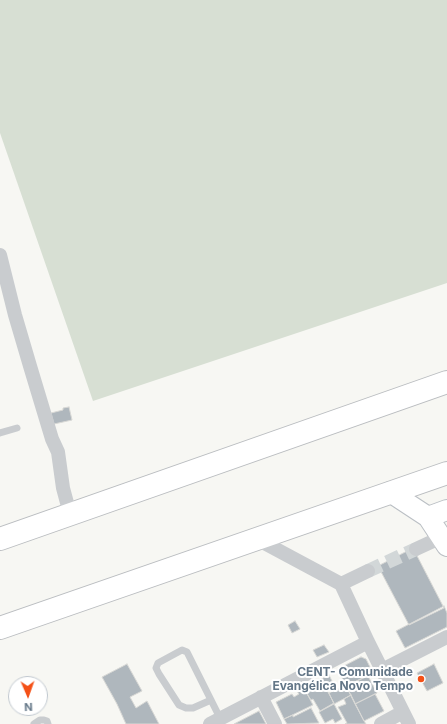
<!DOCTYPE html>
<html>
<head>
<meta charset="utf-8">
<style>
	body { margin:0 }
	#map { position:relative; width:447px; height:724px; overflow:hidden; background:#f7f7f3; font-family:Inter,sans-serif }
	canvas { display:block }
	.north { position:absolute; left:8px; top:676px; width:40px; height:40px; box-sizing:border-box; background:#fff; border:1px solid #c1c8cf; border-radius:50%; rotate:178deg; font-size:11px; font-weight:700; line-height:16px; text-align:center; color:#637687 }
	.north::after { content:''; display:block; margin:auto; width:14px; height:18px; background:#f45016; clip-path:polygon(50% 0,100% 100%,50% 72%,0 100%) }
</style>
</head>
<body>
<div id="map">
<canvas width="447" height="724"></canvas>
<div class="north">N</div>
</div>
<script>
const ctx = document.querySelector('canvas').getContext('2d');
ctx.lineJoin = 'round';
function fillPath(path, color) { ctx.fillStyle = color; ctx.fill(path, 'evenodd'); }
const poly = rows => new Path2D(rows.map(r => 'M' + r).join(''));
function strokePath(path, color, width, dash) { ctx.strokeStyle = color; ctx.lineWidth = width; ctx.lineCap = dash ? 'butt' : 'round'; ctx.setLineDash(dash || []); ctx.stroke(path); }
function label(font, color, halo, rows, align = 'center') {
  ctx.font = font + ' Inter,sans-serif'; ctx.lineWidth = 4; ctx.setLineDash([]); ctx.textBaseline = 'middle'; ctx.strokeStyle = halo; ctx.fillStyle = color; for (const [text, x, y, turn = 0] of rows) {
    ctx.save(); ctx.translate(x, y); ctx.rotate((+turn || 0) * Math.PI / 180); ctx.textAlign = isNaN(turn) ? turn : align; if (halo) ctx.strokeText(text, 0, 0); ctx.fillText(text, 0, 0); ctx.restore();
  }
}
fillPath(poly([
	[0,0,447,0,447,283,93,401,0,133]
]), '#d7dfd3');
const building = poly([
	[69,407,72,420,54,424,51,413,63,410,63,408,69,407],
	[413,548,444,608,409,625,378,566,413,548],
	[444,606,447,613,447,627,405,648,396,631,444,606],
	[295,621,300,629,292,633,288,625,295,621],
	[324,645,329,652,317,657,313,650,324,645],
	[361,657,366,659,373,673,346,686,338,669,361,657],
	[127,664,142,691,130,697,136,708,147,701,159,724,126,724,117,704,102,677,127,664],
	[434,664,443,683,427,691,417,673,434,664],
	[329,675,334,685,332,687,333,688,327,691,321,679,329,675],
	[368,676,377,693,355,704,346,686,368,676],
	[323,683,334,703,320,711,313,699,311,700,306,692,323,683],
	[345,685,351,695,334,704,329,693,345,685],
	[304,688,313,705,284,719,276,702,292,694,294,697,299,694,297,691,304,688],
	[375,694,384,711,364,721,355,704,375,694],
	[351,695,364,721,366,724,345,724,347,723,338,707,346,704,344,699,351,695],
	[334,704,342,719,335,723,333,719,325,723,319,712,334,704],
	[311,708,319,723,287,724,284,719,293,715,293,717,311,708],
	[259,711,266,724,234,724,259,711]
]);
fillPath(building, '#afb7bd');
strokePath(building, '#d8d8d5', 1);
strokePath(poly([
	[368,571,416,549]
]), '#d2d7d8', 14, [14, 7]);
const secondary = poly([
	[390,492,428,517,447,546],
	[428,517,447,510]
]);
const motorway = poly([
	[0,539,447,382],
	[0,628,447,473]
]);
strokePath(secondary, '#babfc4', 22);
strokePath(motorway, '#babdc0', 24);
strokePath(poly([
	[0,433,17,428],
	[211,700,193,708,186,708,179,705,159,674,156,668,158,663,182,650,187,652,220,718],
	[34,724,40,720,44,720,47,721,48,724]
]), '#c9cccf', 7);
strokePath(poly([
	[0,255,15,315,30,366,52,439,58,452,63,488,70,514],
	[257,539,341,584,368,642,409,724],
	[416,549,442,537],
	[341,584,368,571],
	[382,670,447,637],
	[261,697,275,724],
	[210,724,368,642],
	[381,724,403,712]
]), '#c9cccf', 14);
strokePath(secondary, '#fff', 20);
strokePath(motorway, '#fff', 22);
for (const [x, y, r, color] of [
	[421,679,4,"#f45016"]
]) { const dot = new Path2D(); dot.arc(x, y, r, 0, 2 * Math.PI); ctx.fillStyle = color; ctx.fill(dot); strokePath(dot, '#fff', 1.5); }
label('bold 12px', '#637687', '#fff', [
	["CENT- Comunidade",413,672],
	["Evangélica Novo Tempo",413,686]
], 'right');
</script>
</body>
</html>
